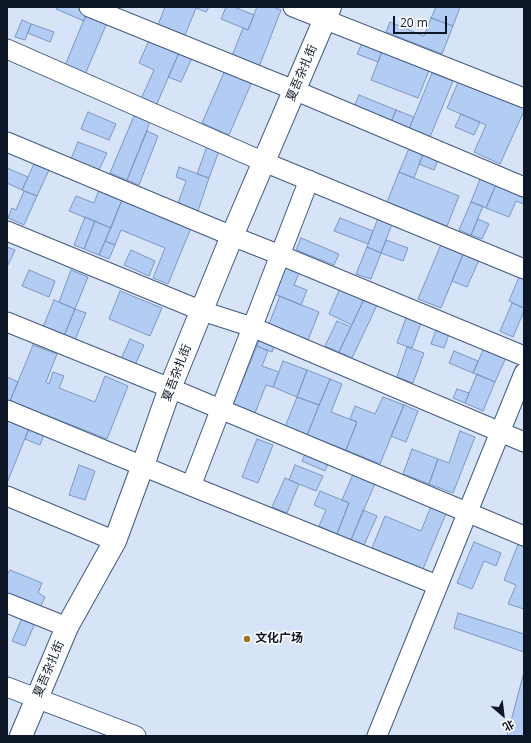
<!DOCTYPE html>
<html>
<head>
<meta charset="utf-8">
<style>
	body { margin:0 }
	#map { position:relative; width:531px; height:743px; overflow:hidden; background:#d7e3f6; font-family:"Open Sans","Noto Sans SC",sans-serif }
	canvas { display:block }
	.frame { position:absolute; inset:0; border:8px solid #0c1627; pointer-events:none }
	.north { position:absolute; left:483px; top:695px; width:40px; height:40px; -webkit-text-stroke:3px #fff; paint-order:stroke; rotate:152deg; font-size:11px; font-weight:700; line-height:16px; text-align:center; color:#0c1627 }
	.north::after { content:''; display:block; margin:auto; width:14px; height:18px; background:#0c1627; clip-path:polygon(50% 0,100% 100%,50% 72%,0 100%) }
	.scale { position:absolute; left:393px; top:16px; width:54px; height:18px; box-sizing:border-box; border:2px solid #0c1627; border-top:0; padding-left:5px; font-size:12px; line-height:14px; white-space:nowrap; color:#0c1627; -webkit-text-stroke:3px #fff; paint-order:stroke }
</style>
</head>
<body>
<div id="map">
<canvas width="531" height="743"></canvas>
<div class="frame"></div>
<div class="north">北</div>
<div class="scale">20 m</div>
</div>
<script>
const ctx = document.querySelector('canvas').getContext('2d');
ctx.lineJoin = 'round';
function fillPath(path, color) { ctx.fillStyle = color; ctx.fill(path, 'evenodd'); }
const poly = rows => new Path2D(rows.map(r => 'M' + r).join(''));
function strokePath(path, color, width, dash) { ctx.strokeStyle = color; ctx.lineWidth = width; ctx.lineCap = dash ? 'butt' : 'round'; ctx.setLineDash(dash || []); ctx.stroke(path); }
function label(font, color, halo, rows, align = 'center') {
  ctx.font = font + ' "Open Sans","Noto Sans SC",sans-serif'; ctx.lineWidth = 3; ctx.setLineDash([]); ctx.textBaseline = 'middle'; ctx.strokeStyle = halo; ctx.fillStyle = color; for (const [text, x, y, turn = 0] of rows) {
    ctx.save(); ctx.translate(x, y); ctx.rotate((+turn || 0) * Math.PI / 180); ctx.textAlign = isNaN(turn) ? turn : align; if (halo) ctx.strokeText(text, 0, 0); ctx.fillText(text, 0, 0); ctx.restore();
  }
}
const building = poly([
	[57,7,81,7,88,10,84,21,56,9,57,7],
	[165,7,209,7,206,12,196,8,185,35,158,25,165,7],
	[226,7,234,7,254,15,248,30,221,19,226,7],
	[257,7,273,7,281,10,259,67,232,56,243,28,248,30,257,7],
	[436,7,460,7,453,26,431,18,436,7],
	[88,10,109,18,84,77,64,68,88,10],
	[431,18,453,26,442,54,386,32,390,22,424,36,431,18],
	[22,20,31,24,25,40,15,37,22,20],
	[31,24,54,32,50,42,28,33,31,24],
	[151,36,181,48,156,106,141,99,154,70,139,63,151,36],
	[363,41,383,49,378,62,357,54,363,41],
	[383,49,430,68,418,98,371,80,383,49],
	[180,51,193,56,181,82,168,77,180,51],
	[226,68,253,79,229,135,202,123,226,68],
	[432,73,453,81,430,137,409,129,432,73],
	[459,80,524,108,524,111,500,164,474,152,486,125,447,108,459,80],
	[359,95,396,110,391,122,354,107,359,95],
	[396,110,414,117,409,129,391,122,396,110],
	[88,112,116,124,109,140,81,129,88,112],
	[461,114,480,122,474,135,455,127,461,114],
	[134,116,150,122,127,180,110,173,134,116],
	[147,131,158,136,139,185,127,180,147,131],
	[78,142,107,153,99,170,71,159,78,142],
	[207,146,219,151,209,178,197,174,207,146],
	[410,146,424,152,414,178,399,172,410,146],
	[424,152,439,158,434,170,419,164,424,152],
	[34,164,49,170,37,196,22,190,34,164],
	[179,167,209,178,198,211,178,203,186,181,176,177,179,167],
	[7,168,28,177,22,190,7,183,7,168],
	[399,172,459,196,447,226,387,202,399,172],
	[482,174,498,180,486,208,471,202,482,174],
	[498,180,524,190,524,204,516,201,509,217,486,208,498,180],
	[99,190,122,200,111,228,69,211,76,196,94,203,99,190],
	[24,191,37,196,24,225,8,218,12,208,16,210,24,191],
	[122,200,191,228,168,284,153,278,165,248,121,230,115,245,105,241,122,200],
	[471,202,483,206,471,235,459,230,471,202],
	[85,217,95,221,84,249,74,245,85,217],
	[340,218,373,231,368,244,334,231,340,218],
	[378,218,392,224,381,253,367,247,378,218],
	[478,219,489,224,482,239,471,235,478,219],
	[95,221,111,228,99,255,84,249,95,221],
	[301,238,339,254,334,265,296,250,301,238],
	[386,240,408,248,403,261,381,253,386,240],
	[105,241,115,245,109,259,99,255,105,241],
	[442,242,464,252,441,308,418,299,442,242],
	[7,247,15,250,7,267,7,247],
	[367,247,381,253,371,279,356,274,367,247],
	[131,250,155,261,149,276,124,265,131,250],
	[464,252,480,258,467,287,452,281,464,252],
	[286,265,300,271,294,285,307,290,301,305,274,294,286,265],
	[29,270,55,281,49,297,22,286,29,270],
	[71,270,88,277,75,309,59,302,71,270],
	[520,275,524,277,524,308,509,301,520,275],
	[341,286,365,297,352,325,329,314,341,286],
	[120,291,162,308,150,336,109,319,120,291],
	[280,296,319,312,308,340,269,324,280,296],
	[365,297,378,303,352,358,339,352,365,297],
	[54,300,75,309,64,336,43,327,54,300],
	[512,303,524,308,524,311,513,337,500,331,512,303],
	[75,309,86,313,75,340,64,336,75,309],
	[407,315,422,320,412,348,397,343,407,315],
	[337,321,351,327,339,352,325,346,337,321],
	[438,324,451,329,444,348,431,344,438,324],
	[260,338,275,344,272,352,257,346,260,338],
	[130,339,144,345,135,365,121,359,130,339],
	[33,345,57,354,46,382,49,384,53,372,64,376,59,388,95,402,105,376,128,386,107,439,10,401,33,345],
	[257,346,268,351,262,366,279,372,273,387,266,385,255,413,233,404,257,346],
	[407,347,424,353,413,383,397,377,407,347],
	[484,348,507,355,495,382,473,373,484,348],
	[454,351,478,361,473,373,449,363,454,351],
	[283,361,307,370,297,397,273,387,283,361],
	[307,370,330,379,319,405,297,397,307,370],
	[477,374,495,382,483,411,465,403,477,374],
	[7,377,18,382,10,401,7,400,7,377],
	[330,379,342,384,331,412,357,422,346,450,307,435,330,379],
	[457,389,469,393,465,403,453,398,457,389],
	[297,397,319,405,307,436,285,427,297,397],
	[383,397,404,405,380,464,346,450,357,422,350,419,355,406,375,414,383,397],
	[404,405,418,411,406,442,391,436,404,405],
	[7,417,30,426,7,483,7,417],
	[30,426,45,432,40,445,25,439,30,426],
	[460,431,475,437,453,493,429,484,438,459,449,463,460,431],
	[257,439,273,445,258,483,242,477,257,439],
	[412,449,438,459,429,484,403,474,412,449],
	[306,452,329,461,325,471,302,461,306,452],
	[79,465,95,471,85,500,69,495,79,465],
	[295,465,323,476,316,491,289,480,295,465],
	[354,472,376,481,351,540,337,534,349,503,342,500,354,472],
	[285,478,299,484,287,513,272,507,285,478],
	[320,491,349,503,337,534,319,526,326,510,314,505,320,491],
	[432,504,447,511,423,569,372,548,385,516,421,531,432,504],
	[363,510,377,516,364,545,351,540,363,510],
	[474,542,501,553,496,566,484,561,472,589,457,583,474,542],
	[519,542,524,544,524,609,508,604,516,585,504,580,519,542],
	[10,570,42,583,38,593,45,597,40,608,7,594,7,575,10,570],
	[458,613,524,634,524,652,454,628,458,613],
	[23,616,36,621,25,646,12,641,23,616],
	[524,672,524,736,507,736,524,672]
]);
fillPath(building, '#b3ccf4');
strokePath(building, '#7c97c3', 1);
const minor = poly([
	[89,7,294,90,524,187],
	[293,7,524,98],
	[7,49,264,162,524,269],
	[7,142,232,236,280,255,524,356],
	[7,231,202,311,252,327,524,442],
	[7,322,170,388,524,536],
	[7,410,191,486,437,585],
	[191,486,309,180],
	[7,496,115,541],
	[7,603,67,627],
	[7,687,136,736],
	[377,736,524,373]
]);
const major = poly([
	[21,736,67,627,115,541,143,465,170,388,232,236,330,7]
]);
strokePath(minor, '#415982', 21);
strokePath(major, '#415982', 24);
strokePath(minor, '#fff', 19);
strokePath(major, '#fff', 22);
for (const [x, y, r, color] of [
	[247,639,4,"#9b711f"]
]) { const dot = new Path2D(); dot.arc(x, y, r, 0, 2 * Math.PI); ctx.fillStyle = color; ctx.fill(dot); strokePath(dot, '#fff', 1.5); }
label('12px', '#0c1627', '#fff', [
	["夏吾杂扎街",302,73,-67],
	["夏吾杂扎街",177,373,-69],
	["夏吾杂扎街",49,669,-67]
]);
label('bold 12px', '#0c1627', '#fff', [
	["文化广场",255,639]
], 'left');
</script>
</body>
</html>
